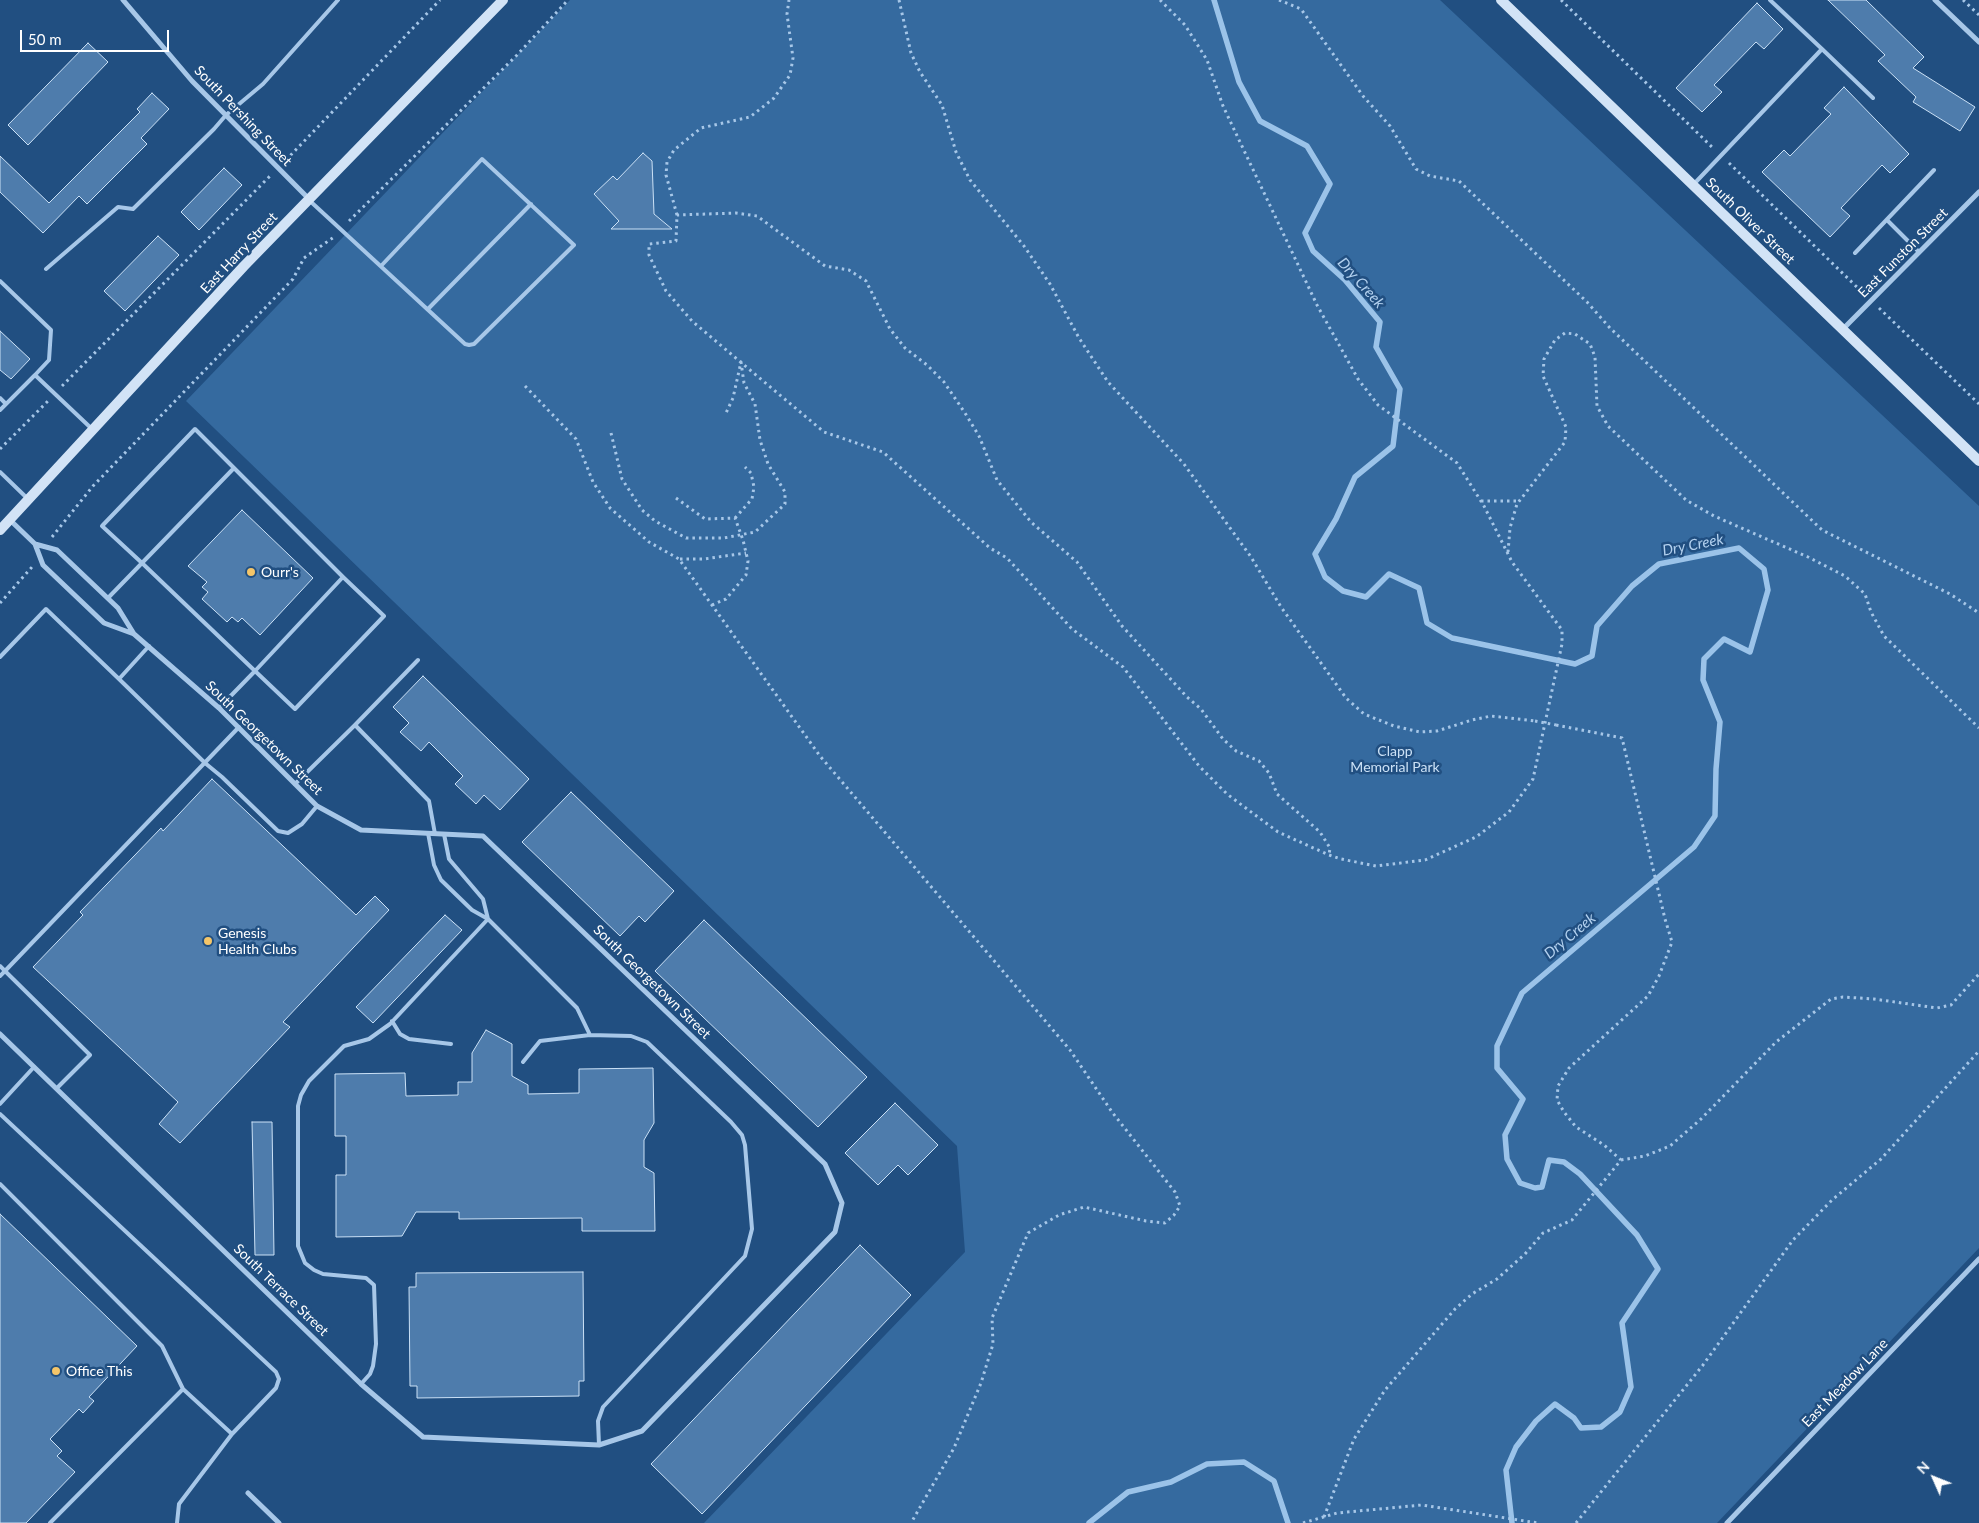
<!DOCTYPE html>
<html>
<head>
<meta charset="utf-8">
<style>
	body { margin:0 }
	#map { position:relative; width:1979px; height:1523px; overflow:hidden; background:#214f81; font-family:Lato,sans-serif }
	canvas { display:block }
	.north { position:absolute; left:1909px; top:1453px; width:50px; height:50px; -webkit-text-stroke:4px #214f81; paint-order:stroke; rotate:314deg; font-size:14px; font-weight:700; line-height:20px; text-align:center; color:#fff }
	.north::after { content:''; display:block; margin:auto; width:18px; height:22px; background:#fff; clip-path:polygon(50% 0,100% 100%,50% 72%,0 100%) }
	.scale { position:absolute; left:20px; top:30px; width:149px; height:22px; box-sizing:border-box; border:2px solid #fff; border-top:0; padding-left:6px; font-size:15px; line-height:18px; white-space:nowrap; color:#fff; -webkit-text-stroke:4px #214f81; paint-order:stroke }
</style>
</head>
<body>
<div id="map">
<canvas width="1979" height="1523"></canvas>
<div class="north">N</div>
<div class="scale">50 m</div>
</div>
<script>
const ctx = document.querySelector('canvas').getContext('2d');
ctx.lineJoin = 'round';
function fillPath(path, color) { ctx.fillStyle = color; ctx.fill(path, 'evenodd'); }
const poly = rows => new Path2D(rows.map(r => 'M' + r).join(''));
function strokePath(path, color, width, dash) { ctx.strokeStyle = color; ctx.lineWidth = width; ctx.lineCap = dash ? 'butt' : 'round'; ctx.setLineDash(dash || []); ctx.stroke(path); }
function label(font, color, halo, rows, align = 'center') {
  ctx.font = font + ' Lato,sans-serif'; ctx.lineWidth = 5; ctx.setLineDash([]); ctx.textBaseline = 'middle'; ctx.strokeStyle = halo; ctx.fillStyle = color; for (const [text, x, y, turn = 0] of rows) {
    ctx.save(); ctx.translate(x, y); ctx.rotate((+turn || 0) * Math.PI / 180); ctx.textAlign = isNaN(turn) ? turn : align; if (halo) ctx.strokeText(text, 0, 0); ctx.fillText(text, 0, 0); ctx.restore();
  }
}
fillPath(poly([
	[570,0,1440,0,1979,506,1979,1248,1717,1523,704,1523,965,1252,957,1146,186,401]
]), '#356a9f');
strokePath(poly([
	[1214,0,1239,82,1260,121,1307,146,1330,184,1305,233,1313,251,1345,280,1380,322,1376,347,1400,389,1393,446,1355,477,1336,519,1315,554,1325,577,1343,591,1366,597,1389,574,1419,588,1427,623,1452,638,1575,664,1592,656,1597,626,1632,586,1659,564,1739,548,1764,569,1768,590,1750,652,1724,639,1704,659,1703,680,1720,722,1716,769,1715,816,1694,847,1522,993,1497,1046,1497,1068,1523,1099,1505,1135,1507,1159,1520,1183,1535,1188,1542,1187,1549,1160,1564,1162,1580,1174,1637,1235,1658,1269,1622,1323,1631,1387,1620,1412,1601,1427,1581,1428,1574,1418,1555,1404,1536,1421,1516,1447,1506,1470,1512,1523],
	[1089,1523,1128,1492,1171,1482,1207,1464,1244,1462,1274,1481,1288,1523]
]), '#9bc3e9', 5.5);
const building = poly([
	[1828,0,1866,0,1924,57,1913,68,1975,107,1960,131,1913,102,1916,97,1878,61,1885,55,1828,0],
	[1757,3,1783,29,1764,49,1756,42,1714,85,1722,92,1702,112,1676,88,1757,3],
	[88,43,108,62,28,145,8,125,88,43],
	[1844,87,1909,154,1890,173,1882,165,1841,208,1850,216,1830,237,1762,172,1784,150,1790,156,1831,114,1824,108,1844,87],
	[152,93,169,109,141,138,147,144,87,204,79,196,43,233,0,192,0,156,49,203,140,112,137,109,152,93],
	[643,153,652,161,654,214,672,229,611,229,619,221,594,194,613,176,617,180,643,153],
	[224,168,242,185,199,230,181,212,224,168],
	[158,236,179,255,125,311,104,291,158,236],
	[0,331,30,359,11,379,0,370,0,331],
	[242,510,313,578,260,635,242,618,238,622,232,617,227,622,202,599,208,592,202,587,207,582,188,566,242,510],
	[423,676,529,779,500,810,484,795,476,804,455,784,463,776,429,742,421,751,400,732,409,723,393,707,423,676],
	[212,779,356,915,375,896,389,910,283,1022,290,1027,180,1143,159,1124,178,1102,33,967,83,915,80,912,161,828,163,831,212,779],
	[571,792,674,891,645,922,639,916,620,936,522,842,571,792],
	[445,915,462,930,373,1023,356,1007,445,915],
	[704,920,867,1077,818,1127,655,971,704,920],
	[486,1030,512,1044,512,1076,528,1085,528,1094,579,1093,579,1069,653,1068,654,1123,644,1140,644,1167,654,1173,655,1231,582,1231,582,1218,459,1219,459,1212,416,1212,402,1236,336,1237,336,1175,346,1175,346,1136,335,1136,335,1074,405,1073,406,1096,458,1095,458,1082,472,1082,472,1053,486,1030],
	[895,1103,938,1145,908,1175,898,1165,878,1185,845,1153,895,1103],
	[252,1122,272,1122,274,1255,255,1255,252,1122],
	[0,1214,137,1346,89,1397,94,1401,83,1413,79,1409,50,1439,62,1451,57,1456,75,1472,26,1523,0,1523,0,1214],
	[860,1245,911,1295,702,1514,651,1464,860,1245],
	[583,1272,584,1381,579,1381,579,1396,417,1398,417,1386,410,1386,409,1287,416,1287,416,1273,583,1272]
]);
fillPath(building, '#4e7cac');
strokePath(building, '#cbe1f6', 1);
strokePath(poly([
	[899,0,911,53,920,72,942,105,956,152,970,180,1024,246,1050,284,1079,338,1108,382,1184,464,1251,557,1281,607,1346,698,1364,714,1394,726,1420,732,1437,731,1472,720,1491,716,1535,721],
	[1160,0,1185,25,1207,60,1223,106,1317,305,1358,379,1378,405,1457,463,1484,506,1512,562,1562,630,1562,644,1533,779,1509,812,1476,837,1425,860,1376,866,1341,859,1329,855,1278,832,1227,794,1199,766,1123,667,1072,629,1007,558,990,548,883,452,824,432,750,370,692,321,666,291,649,255,649,244,676,241,677,215,736,213,757,216,825,266,849,270,866,281,890,329,905,348,927,365,944,382,965,413,979,436,997,480,1031,522,1077,562,1122,626,1187,697,1201,709,1223,739,1236,751,1259,761,1269,773,1277,794,1320,832,1330,848,1329,855],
	[1279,0,1301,9,1363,96,1390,126,1416,169,1430,176,1459,181,1587,302,1610,328,1822,530,1950,594,1979,613],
	[1561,0,1714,149],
	[1963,0,1979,15],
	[286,160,440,0],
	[1729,163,1863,293],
	[677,215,666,175,667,162,674,150,701,128,750,117,774,98,790,75,793,58,787,14,789,0],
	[349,221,517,55,568,0],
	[1879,308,1979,404],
	[62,386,271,175],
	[525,386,576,439,593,482,610,508,649,542,679,559,820,756,1070,1050,1112,1112,1175,1192,1180,1206,1174,1215,1165,1223,1146,1221,1084,1207,1059,1215,1028,1233,992,1318,993,1344,981,1383,954,1448,911,1523],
	[611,433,622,479,642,510,655,521,686,538,724,538,755,532,785,504,785,492,768,464,760,440,755,404,744,383,741,362,733,398,726,413],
	[0,449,48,401],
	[676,498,705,519,735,518,743,540,748,561,746,575,726,599,712,605],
	[1481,501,1519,501],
	[735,518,752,499,754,487,751,473,745,467],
	[52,537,93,486,293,279,304,258,334,237],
	[1508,552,1510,528,1517,504,1565,442,1566,427,1543,376,1544,359,1555,340,1565,333,1575,334,1590,344,1595,357,1597,406,1608,426,1686,500,1714,516,1808,557,1845,576,1865,594,1871,612,1884,636,1979,728],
	[680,559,704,559,746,553],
	[0,603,32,567],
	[1621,1160,1645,1156,1670,1146,1701,1119,1776,1042,1831,999,1843,997,1874,999,1937,1008,1951,1005,1979,974],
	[1324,1517,1354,1439,1385,1390,1455,1309,1472,1294,1497,1279,1525,1254,1543,1233,1572,1220,1621,1160,1604,1145,1576,1127,1564,1112,1557,1100,1558,1086,1569,1068,1648,996,1659,976,1672,942,1665,919,1622,738,1556,725],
	[1303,1523,1337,1513,1422,1505,1538,1523],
	[1576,1523,1703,1365,1793,1240,1832,1200,1881,1159,1979,1051]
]), '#a7c7e8', 3, [2.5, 4]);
strokePath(poly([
	[1822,49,1873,98],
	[1693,185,1822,49,1770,0],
	[310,201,465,344,469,345,474,344,574,245,482,159,381,266],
	[1887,220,1919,252],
	[1855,253,1934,170],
	[46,269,118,207,133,209,214,129,226,115,263,84,338,0],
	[0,281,51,330,49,360,35,375],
	[428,309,531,204],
	[0,398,6,404],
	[0,410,35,375,92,429],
	[234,468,142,563,102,526,195,429,343,577,255,671,295,709,384,616,343,577],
	[0,472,28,499],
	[108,598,142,563,255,671,219,708],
	[149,646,119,679,205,763,222,777,278,831,288,833,302,824,317,806],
	[0,657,46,609,119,679],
	[355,725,418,660],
	[295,784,355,725,429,801,435,834],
	[428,833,434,865,441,880,472,910,488,919,483,899,449,859,444,834],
	[0,966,5,971,0,976],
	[392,1021,400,1034,409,1039,451,1044],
	[523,1062,540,1041,590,1035],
	[57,1088,90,1055,5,971,239,727],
	[0,1104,34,1067],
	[0,1114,276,1372,279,1379,276,1388,232,1434,179,1504,177,1523],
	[0,1184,162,1346,183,1389,232,1434],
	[361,1384,370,1374,373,1366,376,1344,374,1285,366,1278,323,1274,314,1270,305,1263,298,1246,298,1106,301,1095,309,1081,344,1046,369,1039,390,1024,488,919,577,1008,590,1035,631,1036,647,1042,731,1122,742,1135,745,1145,752,1229,745,1256,603,1407,598,1421,599,1445],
	[50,1523,183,1389]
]), '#a7c7e8', 4);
strokePath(poly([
	[123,0,192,81,309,199],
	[1935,0,1979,42],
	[1843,329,1979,192],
	[10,520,35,544,43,565,104,623,134,634],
	[0,1034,361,1384,423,1437,599,1445,642,1431,835,1232,842,1203,825,1164,483,836,361,830,317,806,219,708,134,634,118,608,57,550,35,544],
	[248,1493,279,1523],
	[1727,1523,1979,1259]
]), '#a7c7e8', 5);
strokePath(poly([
	[1501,0,1979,461],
	[0,530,244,266,503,0]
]), '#d2e3f6', 10);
strokePath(poly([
	[1535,721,1556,725]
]), '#a7c7e8', 3, [2.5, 4]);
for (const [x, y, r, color] of [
	[251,572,5,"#f4c569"],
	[208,941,5,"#f4c569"],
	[56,1371,5,"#f4c569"]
]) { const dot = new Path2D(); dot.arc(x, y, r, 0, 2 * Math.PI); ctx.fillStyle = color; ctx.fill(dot); strokePath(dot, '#214f81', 2); }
label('14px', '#fff', '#214f81', [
	["South Pershing Street",243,116,46],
	["South Oliver Street",1750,221,44],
	["East Harry Street",239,253,-47],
	["East Funston Street",1903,253,-45],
	["South Georgetown Street",264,738,44],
	["South Georgetown Street",652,982,44],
	["South Terrace Street",281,1290,44],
	["East Meadow Lane",1845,1383,-46]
]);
label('14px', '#fff', '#214f81', [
	["Ourr's",261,572],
	["Genesis",218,933],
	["Health Clubs",218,949],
	["Office This",66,1371]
], 'left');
label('14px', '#cbe1f6', '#214f81', [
	["Clapp",1395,751],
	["Memorial Park",1395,767]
]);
label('italic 15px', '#b3d1ef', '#214f81', [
	["Dry Creek",1361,283,48],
	["Dry Creek",1693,545,-11],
	["Dry Creek",1570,936,-40]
]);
</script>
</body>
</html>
